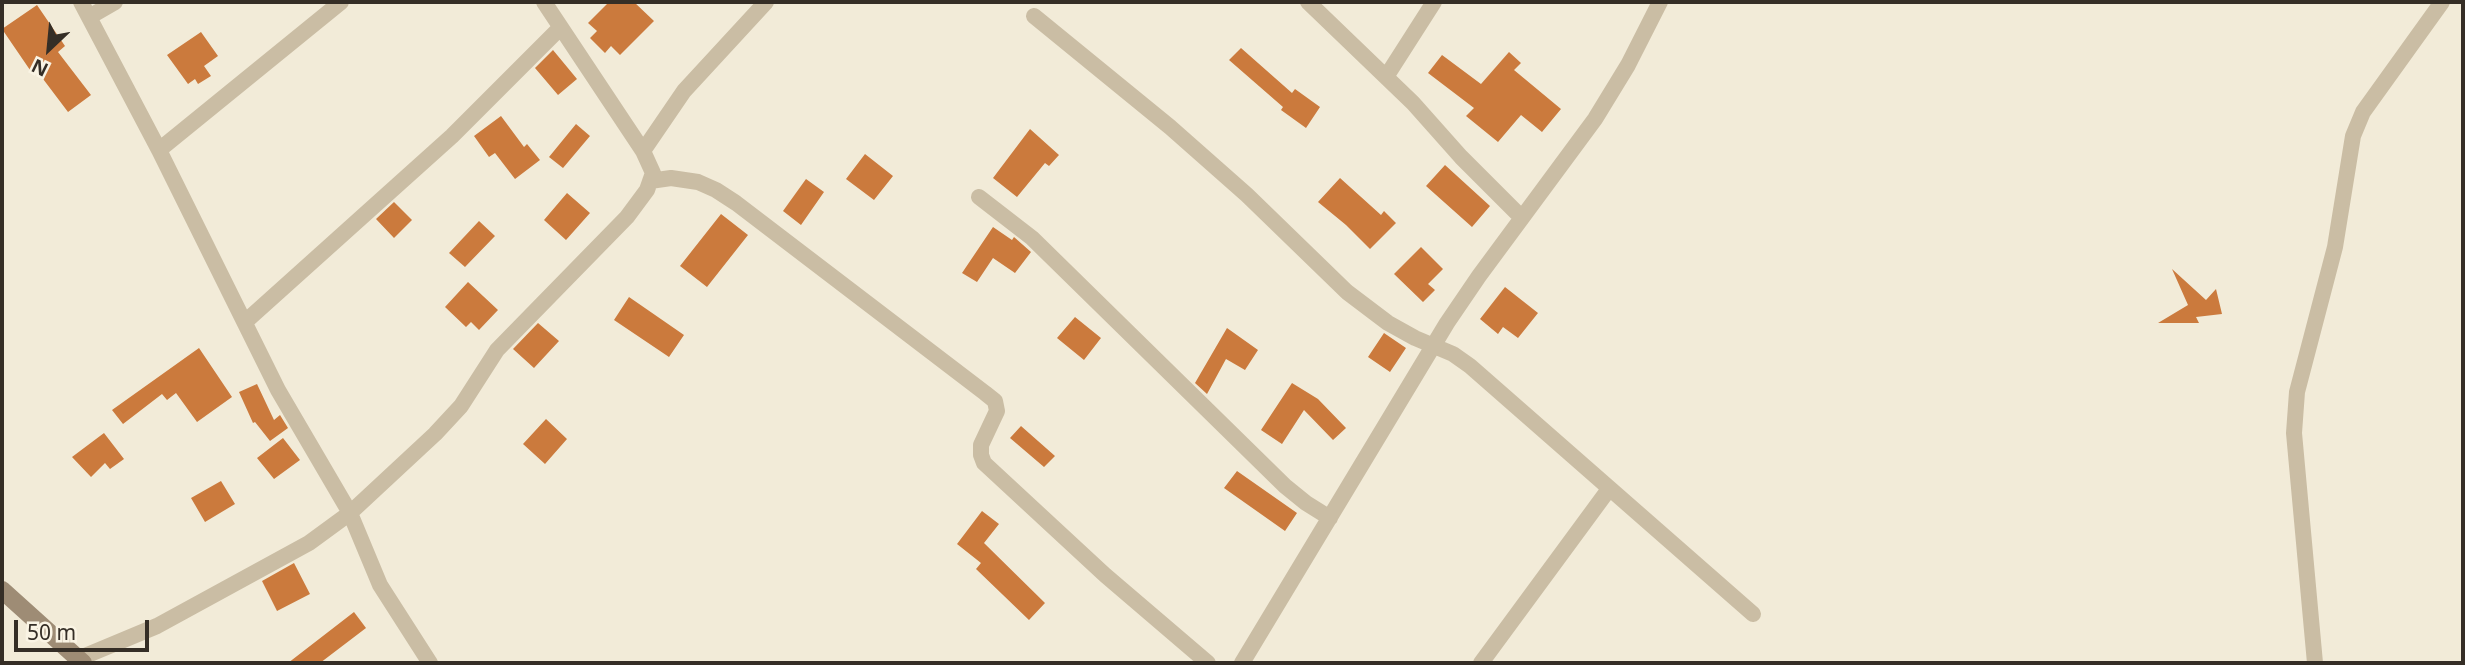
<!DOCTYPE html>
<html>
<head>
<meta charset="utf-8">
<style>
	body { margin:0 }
	#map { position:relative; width:2465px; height:665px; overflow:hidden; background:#f2ebd8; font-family:"Noto Sans",sans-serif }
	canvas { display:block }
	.frame { position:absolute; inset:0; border:4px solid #352e26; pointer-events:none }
	.north { position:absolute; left:14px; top:14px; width:70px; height:70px; -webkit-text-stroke:5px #faf4e4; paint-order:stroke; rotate:206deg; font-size:19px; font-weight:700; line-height:28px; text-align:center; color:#352e26 }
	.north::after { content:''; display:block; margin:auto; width:24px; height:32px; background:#352e26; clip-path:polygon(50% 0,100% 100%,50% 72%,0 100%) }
	.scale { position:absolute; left:14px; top:620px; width:135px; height:32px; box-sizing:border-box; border:4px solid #352e26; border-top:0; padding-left:9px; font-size:21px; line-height:24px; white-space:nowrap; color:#352e26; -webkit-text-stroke:5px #faf4e4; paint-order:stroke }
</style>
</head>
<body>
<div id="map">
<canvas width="2465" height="665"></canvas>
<div class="frame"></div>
<div class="north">N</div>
<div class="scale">50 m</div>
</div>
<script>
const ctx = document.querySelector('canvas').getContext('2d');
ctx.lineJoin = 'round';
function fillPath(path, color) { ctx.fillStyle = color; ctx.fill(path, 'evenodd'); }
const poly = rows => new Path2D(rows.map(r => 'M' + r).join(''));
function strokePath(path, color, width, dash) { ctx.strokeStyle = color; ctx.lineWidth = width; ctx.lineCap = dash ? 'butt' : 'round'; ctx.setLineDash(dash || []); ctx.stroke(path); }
fillPath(poly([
	[609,2,634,2,654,21,620,55,611,46,605,53,590,38,597,31,588,23],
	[37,5,65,46,58,52,91,95,68,112,34,67,30,70,2,29],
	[201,32,218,56,204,66,211,76,198,84,195,79,188,84,167,55],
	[1241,48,1292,93,1295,89,1320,107,1306,128,1281,110,1283,107,1229,60],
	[553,50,577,79,558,95,535,68],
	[1509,52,1521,63,1514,70,1561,109,1542,132,1521,115,1498,142,1466,116,1474,108,1428,73,1442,55,1481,84],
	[501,116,524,147,527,144,540,160,515,179,495,153,489,157,474,136],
	[576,124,590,136,563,168,549,157],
	[1030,129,1059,155,1049,166,1045,163,1017,197,993,178],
	[865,154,893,176,874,200,846,179],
	[1445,165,1490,206,1472,227,1426,186],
	[1340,178,1381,215,1384,211,1396,223,1370,249,1346,225,1318,202],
	[806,179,824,192,801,225,783,211],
	[567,193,590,213,566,240,544,220],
	[394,202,412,220,394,238,376,219],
	[721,214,748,235,707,287,680,266],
	[479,221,495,236,465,267,449,253],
	[993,227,1012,240,1014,237,1031,252,1015,273,993,258,977,282,962,273],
	[1421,247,1443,269,1428,284,1435,290,1423,302,1394,274],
	[2172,269,2206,300,2216,289,2222,314,2196,317,2199,323,2158,323,2188,305],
	[468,282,498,310,479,330,471,322,466,327,445,307],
	[1505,287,1538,313,1518,338,1503,327,1498,334,1480,319],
	[629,297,684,335,669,357,614,320],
	[1075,317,1101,338,1084,360,1057,338],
	[538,323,559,341,534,368,513,349],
	[1227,328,1258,350,1245,370,1226,359,1207,394,1195,383],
	[1384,333,1406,348,1390,372,1368,357],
	[199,348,232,397,197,422,176,393,167,400,162,394,123,424,112,410],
	[1292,383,1318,399,1346,428,1333,440,1304,410,1282,444,1261,430],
	[257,384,274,420,280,415,288,428,270,441,255,422,253,423,239,392],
	[546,419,567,439,545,464,523,444],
	[1021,426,1055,456,1044,467,1010,438],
	[104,433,124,459,110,469,105,463,91,477,72,457],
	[283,438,300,460,274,479,257,458],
	[1237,471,1297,513,1285,531,1224,488],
	[221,481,235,504,205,522,191,498],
	[982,511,999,524,984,543,1045,603,1029,620,976,569,981,563,957,544],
	[294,563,310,594,277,611,262,581],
	[354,612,366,628,320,663,288,663]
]), '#cb7a3d');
strokePath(poly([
	[81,2,159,150,278,390,350,513,380,585,430,663],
	[1308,2,1413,103,1461,157,1522,218],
	[1034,16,1170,127,1247,195,1347,292,1388,323,1415,338,1453,354,1470,366,1753,614],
	[89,17,115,2],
	[1386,77,1434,2],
	[159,150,341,2],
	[643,151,684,91,766,2],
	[650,181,671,178,698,182,716,190,736,203,985,393,995,401,997,411,981,445,981,455,984,463,1105,575,1208,663],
	[979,197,1032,238,1285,486,1306,503,1330,518],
	[245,322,452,136,560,28],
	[78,659,157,626,309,543,350,513,435,434,461,406,497,350,627,217,647,190,653,173,643,151,544,2],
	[1242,663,1447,323,1479,276,1595,119,1628,65,1660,2],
	[1481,663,1609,489],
	[2315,663,2294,433,2297,392,2335,247,2353,136,2363,112,2442,2]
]), '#cabda4', 16);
strokePath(poly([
	[2,590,83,663]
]), '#9e8c75', 18);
</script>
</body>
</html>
